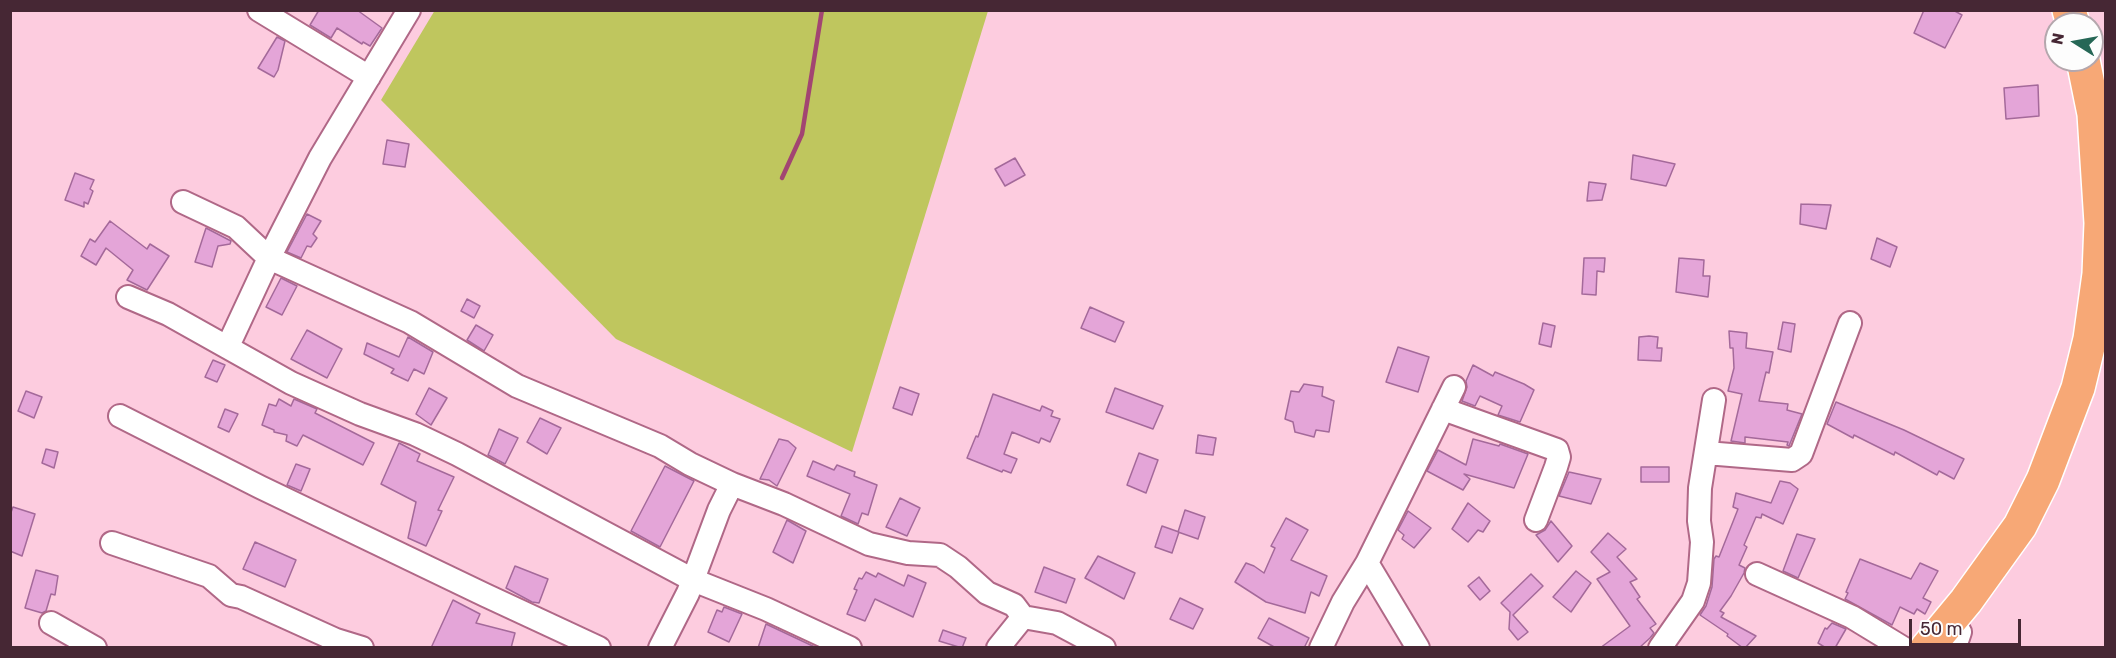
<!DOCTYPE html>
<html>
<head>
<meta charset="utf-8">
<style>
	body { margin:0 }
	#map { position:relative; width:2116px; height:658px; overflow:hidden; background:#fdccdf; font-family:Rubik,sans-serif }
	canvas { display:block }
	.frame { position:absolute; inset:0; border:12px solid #462734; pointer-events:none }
	.north { position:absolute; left:2044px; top:12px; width:60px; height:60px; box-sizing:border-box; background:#fdfdfd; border:2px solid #b4a7ad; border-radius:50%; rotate:281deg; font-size:16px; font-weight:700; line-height:24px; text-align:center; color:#462734 }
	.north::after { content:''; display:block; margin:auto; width:21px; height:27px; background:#266756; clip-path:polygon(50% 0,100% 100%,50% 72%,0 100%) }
	.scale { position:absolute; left:1909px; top:619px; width:112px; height:27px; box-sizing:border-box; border:3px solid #462734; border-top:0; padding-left:8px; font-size:18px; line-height:21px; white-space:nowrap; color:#462734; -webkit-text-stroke:4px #fdfdfd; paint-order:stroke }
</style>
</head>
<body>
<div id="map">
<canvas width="2116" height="658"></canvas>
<div class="frame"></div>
<div class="north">N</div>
<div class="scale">50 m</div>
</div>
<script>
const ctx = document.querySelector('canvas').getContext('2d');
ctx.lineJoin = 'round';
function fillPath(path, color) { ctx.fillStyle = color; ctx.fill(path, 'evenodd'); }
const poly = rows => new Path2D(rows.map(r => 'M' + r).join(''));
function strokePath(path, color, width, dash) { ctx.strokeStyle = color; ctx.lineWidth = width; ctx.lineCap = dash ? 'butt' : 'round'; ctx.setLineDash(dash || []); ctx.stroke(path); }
fillPath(poly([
	[435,10,988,11,852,452,616,339,381,100]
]), '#bfc65e');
strokePath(poly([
	[782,178,802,134,822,10]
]), '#a24572', 4.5);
const building = poly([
	[319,10,357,10,382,28,370,46,363,42,362,44,337,28,331,38,310,25,319,10],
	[1924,10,1953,10,1962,15,1945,48,1914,33,1924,10],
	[277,37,285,41,278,70,274,77,258,68,277,37],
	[2038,85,2039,116,2006,119,2004,88,2038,85],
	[387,140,409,144,405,167,383,164,387,140],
	[1633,155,1675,164,1666,186,1631,179,1633,155],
	[1015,158,1025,175,1005,186,995,169,1015,158],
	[75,173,94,180,90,189,93,191,88,204,84,202,84,207,65,200,75,173],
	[1589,182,1606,184,1602,200,1587,201,1589,182],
	[1801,204,1831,205,1826,229,1800,224,1801,204],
	[307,214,321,221,313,234,317,238,311,247,307,246,301,258,287,252,307,214],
	[110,221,147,249,150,244,169,256,147,290,127,280,133,270,106,248,96,265,81,256,90,239,95,242,110,221],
	[206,228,231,241,230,244,218,246,212,267,195,262,206,228],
	[1877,238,1897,247,1890,267,1871,259,1877,238],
	[1584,258,1605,258,1604,272,1597,271,1596,295,1582,294,1584,258],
	[1679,258,1704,260,1703,276,1710,276,1708,297,1676,292,1679,258],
	[281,278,297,286,282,315,266,307,281,278],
	[467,299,480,306,474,318,461,311,467,299],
	[1090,307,1124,322,1115,342,1081,328,1090,307],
	[1783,322,1795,324,1791,352,1778,349,1783,322],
	[1543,323,1555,326,1551,347,1539,344,1543,323],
	[476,325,493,335,484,351,467,340,476,325],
	[307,330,342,349,327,378,291,359,307,330],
	[1729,331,1747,333,1746,348,1773,352,1769,373,1766,372,1759,401,1788,404,1787,410,1802,414,1789,446,1787,445,1788,442,1745,437,1745,443,1731,441,1742,394,1728,391,1734,368,1733,348,1730,348,1729,331],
	[1649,336,1658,337,1657,348,1662,348,1661,361,1638,360,1639,337,1649,336],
	[408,337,433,352,424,374,414,369,408,381,391,373,394,369,364,354,367,343,399,357,408,337],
	[1398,347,1429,357,1418,392,1386,382,1398,347],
	[213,360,225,365,217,382,205,377,213,360],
	[1473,365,1493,376,1495,372,1524,384,1534,390,1520,422,1498,415,1502,406,1480,396,1475,406,1462,401,1467,387,1466,381,1473,365],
	[1304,384,1323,387,1322,396,1334,401,1329,432,1316,430,1314,437,1295,432,1293,422,1285,419,1291,391,1299,392,1304,384],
	[900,387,919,394,912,415,893,408,900,387],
	[429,388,447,398,431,425,416,414,429,388],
	[1115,388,1163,406,1153,429,1106,412,1115,388],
	[26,391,42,397,34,418,18,411,26,391],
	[993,394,1040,411,1042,406,1053,411,1051,416,1060,419,1050,442,1041,438,1039,443,1012,432,1004,454,1017,459,1011,473,1003,470,1002,472,967,458,976,436,978,437,993,394],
	[279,399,291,406,294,399,317,409,315,413,374,443,363,465,303,435,297,446,286,441,287,435,274,432,274,430,262,425,269,404,276,406,279,399],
	[1836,402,1904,430,1964,459,1954,479,1939,471,1937,475,1895,452,1894,455,1854,435,1853,438,1827,424,1836,402],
	[225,409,238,414,229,432,218,427,225,409],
	[540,418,561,428,547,454,527,442,540,418],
	[499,429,518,438,505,464,488,455,499,429],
	[1198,435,1216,438,1213,455,1196,453,1198,435],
	[779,439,788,441,796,448,777,486,769,480,760,479,779,439],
	[1473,439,1499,446,1500,444,1528,454,1514,488,1464,474,1470,479,1463,490,1427,471,1438,450,1466,465,1473,439],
	[399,443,420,454,417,461,454,477,438,510,442,511,426,546,408,538,416,502,381,484,399,443],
	[46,449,58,452,54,468,42,463,46,449],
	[1139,453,1158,460,1146,493,1127,485,1139,453],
	[813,461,834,470,837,465,855,472,854,476,877,485,868,515,862,513,858,524,841,516,850,494,807,476,813,461],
	[296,464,310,469,301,491,287,485,296,464],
	[665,466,694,481,660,547,631,531,665,466],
	[1641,467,1669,467,1669,482,1641,482,1641,467],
	[1569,472,1601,479,1591,504,1559,496,1569,472],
	[1780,481,1790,483,1798,489,1783,524,1762,514,1761,518,1756,517,1744,545,1747,547,1739,565,1745,568,1744,573,1731,596,1720,611,1724,613,1721,617,1756,636,1745,648,1743,648,1727,636,1728,634,1700,615,1706,606,1712,587,1714,559,1716,556,1719,557,1738,509,1733,507,1736,493,1771,503,1780,481],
	[900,498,920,508,907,536,886,527,900,498],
	[1468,503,1490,521,1483,532,1478,530,1468,542,1452,529,1468,503],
	[13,507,35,514,22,556,10,551,10,515,13,507],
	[1185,510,1205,517,1198,539,1178,532,1185,510],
	[1408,511,1431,528,1414,548,1402,539,1404,535,1398,530,1408,511],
	[1286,518,1308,530,1291,560,1327,576,1319,596,1311,592,1305,613,1266,602,1235,582,1246,563,1254,566,1264,573,1275,548,1271,546,1286,518],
	[787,520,806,531,793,563,773,552,787,520],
	[1551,521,1572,546,1558,562,1536,535,1545,530,1551,521],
	[1162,526,1179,532,1172,553,1155,547,1162,526],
	[1608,533,1626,549,1617,557,1637,579,1630,582,1640,597,1637,599,1656,624,1650,628,1654,633,1650,638,1639,648,1600,648,1630,626,1597,579,1610,572,1591,552,1608,533],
	[1797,534,1815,539,1798,578,1783,571,1797,534],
	[255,542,296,560,285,587,243,569,255,542],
	[1098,556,1135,573,1124,599,1085,578,1098,556],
	[1860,559,1911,579,1920,563,1938,571,1923,598,1931,602,1925,614,1917,609,1914,614,1900,607,1892,625,1845,599,1848,593,1846,592,1860,559],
	[515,566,548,579,539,603,532,602,506,588,515,566],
	[1044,567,1075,579,1066,603,1035,592,1044,567],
	[36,570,58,576,55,595,51,594,46,611,42,613,25,608,36,570],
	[1576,571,1591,583,1571,612,1553,597,1576,571],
	[866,572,876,577,878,573,904,586,908,575,926,583,913,617,875,599,865,621,847,614,857,590,854,589,859,578,862,579,866,572],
	[1531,574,1543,586,1513,615,1528,632,1518,640,1509,629,1510,612,1501,603,1531,574],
	[1479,577,1490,591,1480,600,1468,586,1479,577],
	[1180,598,1203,609,1193,629,1170,619,1180,598],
	[453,600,480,614,476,623,515,633,511,648,431,648,453,600],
	[724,607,742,614,729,642,708,632,717,610,722,612,724,607],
	[1269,618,1309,638,1304,648,1276,648,1258,638,1269,618],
	[1832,623,1846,629,1835,648,1826,648,1818,643,1825,628,1827,629,1832,623],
	[766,624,817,648,758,648,766,624],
	[943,630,966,638,962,648,939,641,943,630]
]);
fillPath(building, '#e4a5d8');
strokePath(building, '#a4699a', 1.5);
const minor = poly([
	[259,10,369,77],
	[183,202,236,227,269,258,410,322,517,386,660,446,690,464,732,484,719,510,688,593,660,648],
	[128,297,168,314,291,383,360,414,415,434,457,454,693,580,766,609,850,648],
	[228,346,269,258,320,158,409,10],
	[1443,409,1557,450,1559,457,1556,467,1536,520],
	[120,416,260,487,485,595,599,648],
	[1706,453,1792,460,1801,454,1850,323],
	[732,484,784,504,869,544,908,553,940,555,958,567,987,593,1014,605,1023,617],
	[112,543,209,576,231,595,241,597,336,640,362,648],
	[1367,563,1418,648],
	[1757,574,1852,617,1903,648],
	[51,623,95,648],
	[998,648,1023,617,1057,623,1104,648],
	[1321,648,1343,602,1367,563,1454,387],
	[1660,648,1693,601,1699,583,1702,542,1699,521,1700,488,1714,400],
	[1951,648,1958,638,1960,632,1951,619]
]);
const highway = poly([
	[2069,10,2073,24],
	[1927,648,1966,601,2020,526,2043,480,2078,388,2090,339,2099,274,2101,223,2094,114,2083,60]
]);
strokePath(minor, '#b06887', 26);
strokePath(highway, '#fff', 36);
strokePath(minor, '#fff', 22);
strokePath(highway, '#f7a876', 33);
</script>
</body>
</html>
